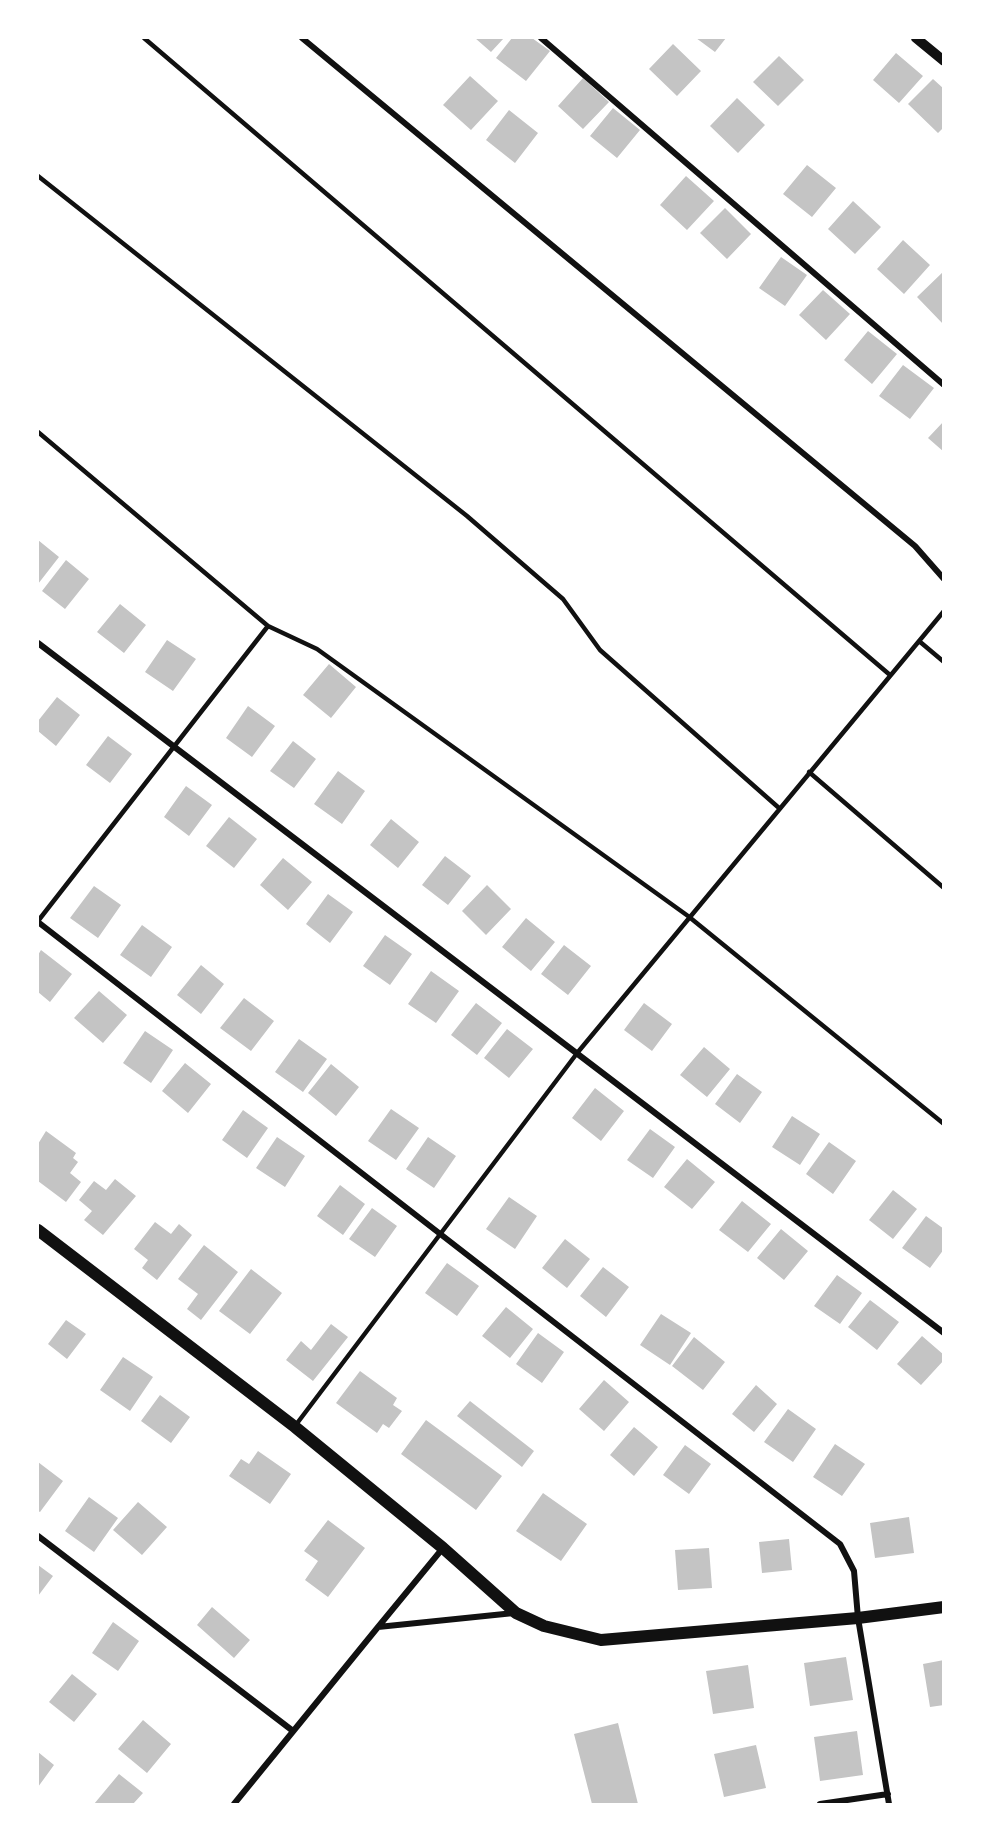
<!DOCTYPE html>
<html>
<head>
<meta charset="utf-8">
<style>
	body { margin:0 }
	#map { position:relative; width:981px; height:1842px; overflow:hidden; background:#fff; font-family:"Open Sans",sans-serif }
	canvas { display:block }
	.frame { position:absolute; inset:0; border:39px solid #fff; pointer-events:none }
</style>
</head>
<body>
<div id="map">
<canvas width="981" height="1842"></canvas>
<div class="frame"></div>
</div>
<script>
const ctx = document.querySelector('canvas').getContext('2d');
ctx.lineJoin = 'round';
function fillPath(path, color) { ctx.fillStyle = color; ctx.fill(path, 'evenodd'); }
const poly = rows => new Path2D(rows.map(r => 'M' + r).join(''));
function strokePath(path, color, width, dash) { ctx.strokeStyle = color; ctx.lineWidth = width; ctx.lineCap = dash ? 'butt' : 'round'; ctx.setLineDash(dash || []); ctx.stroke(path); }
fillPath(poly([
	[475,38,504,38,491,52],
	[512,38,532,38,550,51,526,81,496,58],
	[696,38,726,38,715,52],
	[673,44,701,71,677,96,649,69],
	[896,53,923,76,899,103,873,80],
	[779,56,804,80,778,106,753,82],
	[470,76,498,101,471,130,443,105],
	[583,78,609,102,583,129,558,106],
	[933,79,944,89,944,127,938,133,908,104],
	[737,98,765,125,738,153,710,126],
	[613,108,640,130,617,158,590,136],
	[509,110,538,133,515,163,486,140],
	[807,165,836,188,812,217,783,194],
	[686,176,714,201,687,230,660,205],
	[853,201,881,227,855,254,828,229],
	[725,208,751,234,727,259,700,233],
	[903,240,930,265,904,294,877,269],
	[781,257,807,275,785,306,759,288],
	[944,271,944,325,917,297],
	[823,290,850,314,826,340,799,315],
	[868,331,897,354,872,384,844,360],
	[903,365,934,388,910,419,879,396],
	[944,421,944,452,928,438],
	[38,540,59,557,38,584],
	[66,560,89,579,65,609,42,591],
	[120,604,146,625,124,653,97,632],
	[167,640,196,659,173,691,145,672],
	[329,664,356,687,331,718,303,695],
	[57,697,80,715,56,746,38,731,38,721],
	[248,706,275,726,252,757,226,738],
	[108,736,132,754,110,783,86,765],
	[293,741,316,759,294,788,270,771],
	[338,771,365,791,342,824,314,804],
	[186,786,212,805,189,836,164,817],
	[229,817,257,839,234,868,206,846],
	[391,819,419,842,398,868,370,845],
	[445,856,471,876,448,905,422,885],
	[283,858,312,882,288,910,260,885],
	[487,885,511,909,486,935,462,911],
	[94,886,121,905,98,938,70,918],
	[328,894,353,912,330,943,306,924],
	[526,918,555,942,531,971,502,947],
	[142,925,172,947,151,977,120,955],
	[385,935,412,954,390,985,363,966],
	[564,945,591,966,568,995,541,974],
	[41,950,72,974,50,1002,38,992,38,955],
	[201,965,224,984,201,1014,177,995],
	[431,971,459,991,436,1023,408,1004],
	[99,991,127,1015,103,1043,74,1018],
	[244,998,274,1021,251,1051,220,1028],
	[476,1003,502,1023,477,1055,451,1035],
	[644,1003,672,1024,652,1051,624,1030],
	[507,1029,533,1049,509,1078,484,1058],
	[145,1031,173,1050,151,1083,123,1063],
	[299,1039,327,1059,303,1092,275,1072],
	[704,1047,730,1069,707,1097,680,1075],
	[185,1063,211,1084,188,1113,162,1091],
	[331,1064,359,1087,336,1116,308,1093],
	[737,1074,762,1092,740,1123,715,1104],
	[595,1088,624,1111,601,1141,572,1118],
	[391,1109,419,1128,396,1160,368,1141],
	[243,1110,268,1128,247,1158,222,1140],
	[792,1116,820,1134,800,1165,772,1147],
	[650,1129,675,1147,653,1178,627,1160],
	[46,1131,76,1153,73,1158,78,1162,70,1173,81,1182,66,1202,38,1181,38,1144],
	[277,1137,305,1156,285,1187,256,1168],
	[428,1137,456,1156,434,1188,406,1169],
	[829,1142,856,1161,833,1194,806,1174],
	[687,1159,715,1182,692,1209,664,1187],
	[115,1179,136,1196,103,1235,84,1220,92,1211,79,1200,94,1181,106,1190],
	[340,1185,365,1204,343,1235,317,1216],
	[893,1190,917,1209,893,1239,869,1220],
	[509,1197,537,1216,515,1249,486,1229],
	[742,1201,771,1224,748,1252,719,1230],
	[372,1208,397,1226,375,1257,349,1239],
	[926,1216,944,1229,944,1249,930,1268,902,1248],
	[155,1222,171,1234,179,1224,192,1235,157,1280,142,1268,148,1260,134,1249],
	[781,1229,808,1251,784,1280,757,1258],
	[565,1239,590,1259,567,1288,542,1268],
	[204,1245,238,1272,201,1320,187,1309,198,1294,178,1279],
	[447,1263,479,1286,457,1316,425,1293],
	[603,1267,629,1287,606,1317,580,1296],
	[251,1269,282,1293,250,1334,219,1311],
	[837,1275,862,1293,840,1324,814,1306],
	[870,1300,899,1322,877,1350,848,1327],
	[506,1307,533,1329,510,1358,482,1336],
	[661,1314,691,1333,670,1365,640,1345],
	[66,1320,86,1334,67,1359,48,1344],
	[331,1324,348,1337,313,1381,286,1360,301,1341,311,1350],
	[538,1333,564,1352,542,1383,516,1364],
	[922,1336,944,1355,944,1360,921,1385,897,1364],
	[694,1337,725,1362,703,1390,672,1366],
	[123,1357,153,1377,130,1411,100,1390],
	[360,1371,397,1398,393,1405,402,1411,389,1428,383,1424,377,1433,336,1403],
	[604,1380,629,1402,604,1431,579,1409],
	[756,1385,777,1404,754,1432,732,1414],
	[160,1395,190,1417,171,1443,141,1421],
	[470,1401,534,1451,522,1467,457,1416],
	[788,1409,816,1429,793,1462,764,1442],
	[426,1420,502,1476,476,1510,401,1454],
	[634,1427,658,1447,634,1476,610,1455],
	[835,1444,865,1464,842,1496,813,1477],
	[685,1445,711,1464,689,1494,663,1475],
	[258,1451,291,1474,270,1504,229,1476,241,1459,249,1464],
	[38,1462,63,1481,40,1512,38,1511],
	[543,1493,587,1524,561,1561,516,1531],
	[89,1497,118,1518,94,1552,65,1531],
	[138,1502,167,1527,142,1555,113,1530],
	[909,1517,914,1553,875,1558,870,1523],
	[328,1520,365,1548,328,1597,305,1580,318,1561,304,1551],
	[789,1539,792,1570,762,1573,759,1542],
	[709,1548,712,1588,678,1590,675,1550],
	[38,1565,53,1576,38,1596],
	[212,1607,250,1640,234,1658,197,1625],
	[113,1622,139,1641,118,1671,92,1653],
	[846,1657,853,1700,810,1706,804,1663],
	[944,1660,944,1705,930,1707,923,1664],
	[748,1665,754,1708,713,1714,706,1671],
	[72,1674,97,1694,74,1722,49,1702],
	[143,1720,171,1744,147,1773,118,1749],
	[618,1723,638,1804,592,1804,574,1734],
	[857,1731,863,1775,820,1781,814,1737],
	[756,1745,766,1788,724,1797,714,1754],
	[38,1752,54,1765,38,1787],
	[119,1774,143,1793,133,1804,94,1804]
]), '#c4c4c4');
strokePath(poly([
	[144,38,890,675],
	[38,176,467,516,563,599,600,650,779,808],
	[38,432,268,626,317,649,688,916,944,1124],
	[919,641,944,662],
	[809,772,944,888],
	[38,921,268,626],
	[295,1426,578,1052,944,611]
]), '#111', 4.5);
strokePath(poly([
	[302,38,915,546,944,579],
	[541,38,944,385],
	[38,643,944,1333],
	[38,922,840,1544,854,1571,858,1618,889,1804],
	[38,1536,293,1731],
	[378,1627,443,1548],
	[234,1804,378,1627,514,1613],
	[820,1804,888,1794]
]), '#111', 6);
strokePath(poly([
	[916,38,944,61]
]), '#111', 10);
strokePath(poly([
	[38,1230,295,1427,443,1548,516,1613,544,1626,601,1640,858,1618,944,1607]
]), '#111', 12);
</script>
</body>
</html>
